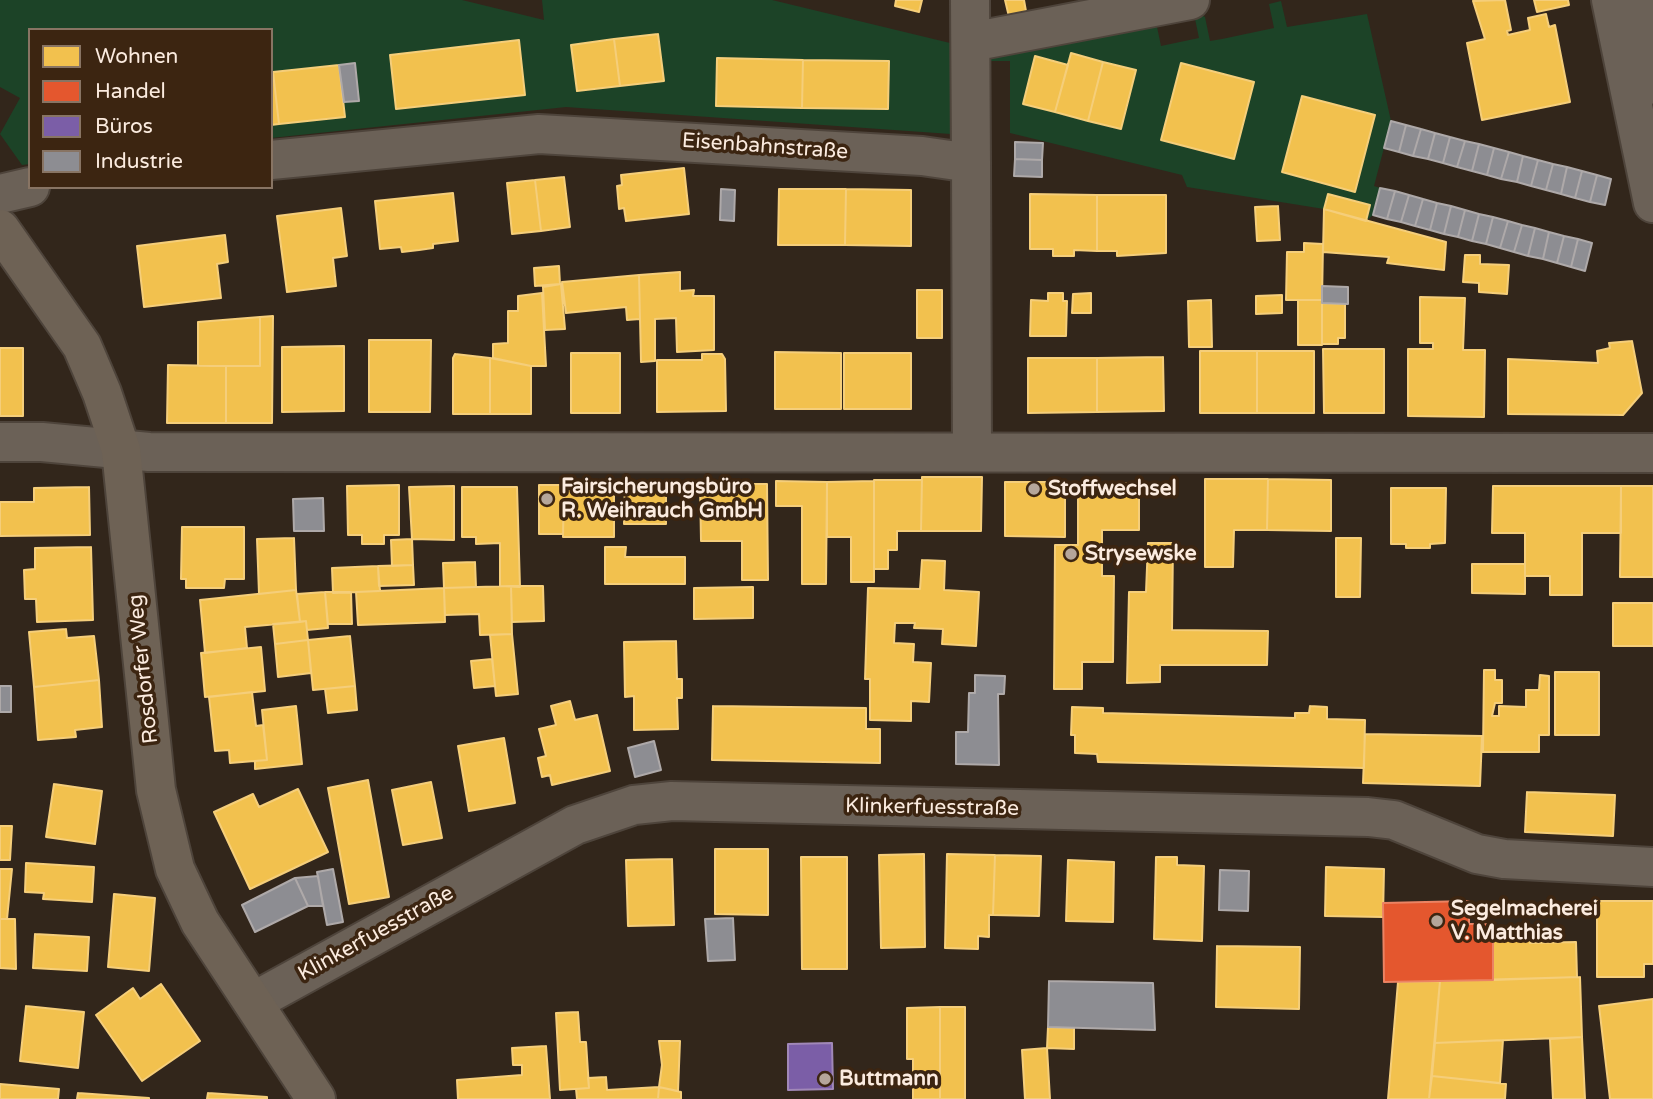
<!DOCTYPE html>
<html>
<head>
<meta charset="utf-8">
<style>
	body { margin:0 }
	#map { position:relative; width:1653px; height:1099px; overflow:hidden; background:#32261b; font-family:"Varela Round",sans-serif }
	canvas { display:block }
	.legend { position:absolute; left:28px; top:28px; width:245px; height:161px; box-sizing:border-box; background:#3c2511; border:2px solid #887463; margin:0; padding:9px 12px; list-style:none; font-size:21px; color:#fbebdf }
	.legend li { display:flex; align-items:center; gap:14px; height:35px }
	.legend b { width:35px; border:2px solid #887463 }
</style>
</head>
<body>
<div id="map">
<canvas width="1653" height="1099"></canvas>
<ul class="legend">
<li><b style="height:19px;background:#f2c14e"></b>Wohnen</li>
<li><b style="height:19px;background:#e4572e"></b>Handel</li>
<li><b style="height:19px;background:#7b5ea7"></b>Büros</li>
<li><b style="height:19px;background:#8d8d92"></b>Industrie</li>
</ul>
</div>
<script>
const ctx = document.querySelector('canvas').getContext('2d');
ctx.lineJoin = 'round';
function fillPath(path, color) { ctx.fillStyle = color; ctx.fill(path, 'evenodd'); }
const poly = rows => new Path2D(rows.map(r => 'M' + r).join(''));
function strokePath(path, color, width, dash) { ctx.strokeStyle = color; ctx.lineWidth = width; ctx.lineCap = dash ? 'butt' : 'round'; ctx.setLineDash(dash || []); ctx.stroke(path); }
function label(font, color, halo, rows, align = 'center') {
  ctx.font = font + ' "Varela Round",sans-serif'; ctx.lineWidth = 7; ctx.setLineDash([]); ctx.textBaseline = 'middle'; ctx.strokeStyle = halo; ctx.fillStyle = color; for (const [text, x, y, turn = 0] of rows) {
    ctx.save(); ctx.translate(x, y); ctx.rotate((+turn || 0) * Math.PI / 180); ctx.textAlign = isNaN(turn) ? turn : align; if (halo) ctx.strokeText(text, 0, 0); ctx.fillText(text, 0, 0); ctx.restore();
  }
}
fillPath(poly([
	[0,0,462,0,544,20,542,0,772,0,950,43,951,134,566,107,271,138,271,30,30,30,30,164,22,165,0,134,20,98,0,87],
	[1281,1,1287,27,1367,14,1391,121,1374,186,1380,188,1373,215,1366,221,1328,194,1324,209,1187,187,1182,175,1010,133,1010,61,984,61,992,56,1156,22,1161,46,1199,38,1194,14,1198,13,1205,17,1210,41,1222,39,1274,28,1269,4]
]), '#1c4327');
const homes = poly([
	[896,0,922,0,919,12,895,6,896,0],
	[1005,0,1024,0,1027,17,1010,21,1005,0],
	[1505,0,1511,30,1507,31,1508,35,1530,30,1528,18,1546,14,1549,27,1555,25,1570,102,1482,120,1467,43,1485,39,1473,1,1505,0],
	[1534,0,1568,0,1569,5,1537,12,1534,0],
	[658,34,664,81,620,86,614,39,658,34],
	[614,39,620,86,577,91,571,45,614,39],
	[519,40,525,95,396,109,390,55,519,40],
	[1071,53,1103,62,1088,121,1055,112,1071,53],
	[1035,56,1068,65,1055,112,1023,104,1035,56],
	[717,58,803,60,802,108,716,106,717,58],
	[803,60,889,61,888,109,802,108,803,60],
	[1103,62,1136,70,1121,129,1088,121,1103,62],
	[1181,63,1254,82,1234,159,1161,140,1181,63],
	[339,65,345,117,279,124,273,72,339,65],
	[273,72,279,124,271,125,271,73,273,72],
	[1302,96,1375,115,1355,192,1282,172,1302,96],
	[684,168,689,214,626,221,624,208,619,209,617,186,622,185,621,175,684,168],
	[564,177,570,227,541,231,535,180,564,177],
	[535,180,541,231,512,234,507,183,535,180],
	[779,189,846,189,845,245,778,245,779,189],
	[846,189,911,190,911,246,845,245,846,189],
	[453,193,458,241,433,244,433,248,419,250,402,252,401,247,380,249,375,201,453,193],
	[1030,194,1097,195,1097,251,1074,250,1074,256,1053,256,1053,249,1030,249,1030,194],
	[1328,194,1370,205,1366,221,1324,209,1328,194],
	[1097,195,1166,195,1166,253,1117,256,1117,251,1097,251,1097,195],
	[1278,206,1280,240,1257,241,1255,207,1278,206],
	[341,208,347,256,333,258,336,286,287,292,277,216,341,208],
	[1324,209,1446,242,1444,270,1387,263,1389,257,1323,252,1324,209],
	[225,235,228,262,217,264,221,298,144,307,137,246,225,235],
	[1304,243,1323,244,1322,300,1286,300,1287,252,1304,252,1304,243],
	[1465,255,1480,255,1480,264,1509,265,1507,294,1479,292,1479,283,1463,282,1465,255],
	[559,266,560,284,535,286,534,268,559,266],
	[680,272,680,291,694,290,693,296,714,296,714,350,677,352,676,318,655,319,655,361,641,362,639,275,680,272],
	[639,275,640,319,627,320,626,307,566,313,562,282,639,275],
	[561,284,565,329,545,330,543,287,561,284],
	[917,290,942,290,942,338,917,338,917,290],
	[542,293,546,366,531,366,493,358,493,344,508,343,508,311,518,311,518,296,542,293],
	[1048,293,1063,293,1063,301,1067,301,1066,336,1030,336,1031,300,1048,301,1048,293],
	[1091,293,1091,313,1072,313,1073,294,1091,293],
	[1282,295,1282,313,1256,314,1256,296,1282,295],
	[1420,297,1465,298,1463,350,1485,350,1484,417,1408,416,1408,349,1433,349,1433,343,1420,343,1420,297],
	[1211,300,1212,347,1189,347,1188,301,1211,300],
	[1298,300,1322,300,1322,345,1298,345,1298,300],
	[1322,303,1345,304,1345,338,1338,338,1338,344,1322,344,1322,303],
	[273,316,272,423,226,423,226,366,260,366,260,317,273,316],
	[260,317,260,366,198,366,198,322,260,317],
	[369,340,431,340,430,412,369,412,369,340],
	[1632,341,1642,393,1623,415,1508,414,1508,359,1598,363,1597,351,1610,348,1609,343,1632,341],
	[344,346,344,411,282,412,282,347,344,346],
	[0,348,23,348,23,416,0,416,0,348],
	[1323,349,1384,349,1384,413,1324,413,1323,349],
	[1200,351,1257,351,1257,413,1200,413,1200,351],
	[1257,351,1314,351,1314,413,1257,413,1257,351],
	[775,352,841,353,841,409,775,409,775,352],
	[571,353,620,353,620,413,571,413,571,353],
	[844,353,911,353,911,409,844,409,844,353],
	[455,354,490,358,490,414,453,414,453,358,455,354],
	[702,354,722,354,725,359,726,411,657,412,657,360,702,360,702,354],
	[1163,357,1164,411,1097,412,1097,358,1163,357],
	[490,358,531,366,531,414,490,414,490,358],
	[1028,358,1097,358,1097,412,1028,413,1028,358],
	[168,365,226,366,226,423,167,423,168,365],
	[922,477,982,477,981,531,921,531,922,477],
	[1205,479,1268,479,1267,530,1234,530,1233,567,1205,567,1205,479],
	[1268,479,1331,480,1331,531,1267,530,1268,479],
	[874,480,922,480,921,531,897,531,897,550,888,550,888,569,874,569,874,480],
	[776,481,827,482,826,584,802,584,802,506,776,506,776,481],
	[874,481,874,582,851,582,851,537,827,537,827,482,874,481],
	[1005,482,1065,482,1065,537,1005,536,1005,482],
	[1078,483,1139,483,1139,530,1102,530,1102,576,1114,576,1113,662,1082,662,1082,689,1054,689,1055,545,1078,545,1078,483],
	[625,484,666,484,666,524,624,524,625,484],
	[700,484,767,484,768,580,742,580,742,541,701,541,700,484],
	[399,485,399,535,384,535,384,544,362,544,362,535,348,535,347,486,399,485],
	[539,485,564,485,563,534,539,534,539,485],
	[564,485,614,485,614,537,563,537,564,485],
	[454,486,454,540,412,539,409,487,454,486],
	[1493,486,1621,486,1621,533,1582,533,1582,595,1550,595,1550,576,1525,576,1525,533,1492,533,1493,486],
	[1621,486,1653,486,1653,577,1620,577,1621,486],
	[89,487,90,535,0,536,0,502,34,502,34,488,89,487],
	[462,487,517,487,520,587,500,586,500,543,476,544,476,537,462,537,462,487],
	[1391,488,1446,488,1445,543,1430,544,1430,548,1406,548,1406,544,1391,544,1391,488],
	[182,527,244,527,244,579,225,579,224,588,186,588,186,579,181,579,182,527],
	[294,538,296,590,259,594,257,539,294,538],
	[1336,538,1361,538,1360,597,1336,597,1336,538],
	[412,539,413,565,392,566,391,540,412,539],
	[1148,543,1173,543,1172,630,1268,631,1267,665,1160,665,1160,682,1127,683,1129,592,1146,592,1148,543],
	[91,547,93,620,37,622,36,599,25,599,24,570,35,569,35,548,91,547],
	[605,547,626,547,625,557,685,557,685,584,605,584,605,547],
	[922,560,945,561,944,590,979,592,976,646,942,644,943,629,914,628,915,623,895,623,894,643,914,644,913,662,931,663,929,702,911,701,911,721,870,720,870,679,865,679,868,588,920,589,922,560],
	[475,562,476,587,444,588,443,563,475,562],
	[1472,564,1525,564,1525,594,1472,593,1472,564],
	[413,565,414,585,379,586,378,566,413,565],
	[378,566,380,591,333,593,332,568,378,566],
	[511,586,512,634,480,635,479,614,445,615,444,588,511,586],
	[511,586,543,586,544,621,512,622,511,586],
	[753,587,753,618,694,619,694,588,753,587],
	[444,588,445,622,358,625,356,592,444,588],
	[296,590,300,622,245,627,247,648,205,653,200,600,296,590],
	[325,592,328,628,307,630,306,621,300,622,297,594,325,592],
	[325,592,351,592,352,624,328,624,325,592],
	[1613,603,1653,603,1653,646,1613,646,1613,603],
	[306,621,308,640,275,644,273,624,306,621],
	[66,629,67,638,94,636,99,680,34,687,29,632,66,629],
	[512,634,518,694,496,696,490,635,512,634],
	[350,636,355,686,313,690,308,640,350,636],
	[308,640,311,673,278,677,275,644,308,640],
	[676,641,677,679,682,679,682,698,677,698,678,729,634,730,634,696,625,697,624,642,676,641],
	[261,647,265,691,205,697,201,653,261,647],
	[492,659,495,686,474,688,471,661,492,659],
	[1484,670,1495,670,1495,680,1502,680,1502,703,1495,703,1492,716,1499,716,1499,706,1526,707,1526,690,1539,690,1540,675,1549,676,1549,735,1539,735,1539,752,1483,752,1484,670],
	[1555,672,1599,672,1599,735,1555,735,1555,672],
	[99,680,102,727,75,730,76,737,38,740,34,687,99,680],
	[355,686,357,710,328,713,325,689,355,686],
	[252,692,256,726,263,725,267,760,230,763,229,750,215,751,209,697,252,692],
	[570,701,575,720,597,715,610,771,552,785,550,775,542,777,538,758,546,756,539,729,556,725,551,706,570,701],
	[296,706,302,764,255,769,255,761,267,760,262,710,296,706],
	[713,706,866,708,866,729,880,729,880,763,712,760,713,706],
	[1310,706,1327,707,1327,719,1365,720,1364,768,1098,762,1097,754,1075,753,1075,735,1071,735,1072,707,1103,708,1103,713,1295,718,1295,713,1309,713,1310,706],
	[1365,734,1482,736,1480,786,1363,783,1365,734],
	[504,738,515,803,469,811,458,746,504,738],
	[368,780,389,897,349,904,328,788,368,780],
	[431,782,442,838,403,845,392,790,431,782],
	[54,784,102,791,95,844,46,837,54,784],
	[298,789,328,852,250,889,214,812,253,794,259,807,298,789],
	[1527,792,1615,795,1613,836,1525,832,1527,792],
	[0,826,12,826,10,860,0,860,0,826],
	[715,849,768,849,768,915,715,914,715,849],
	[924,854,925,947,881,948,879,855,924,854],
	[947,854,995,855,993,915,989,915,989,937,978,936,978,949,945,948,947,854],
	[995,855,1041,856,1039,916,993,915,995,855],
	[801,857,847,857,847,969,802,969,801,857],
	[1156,857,1177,857,1177,865,1204,866,1202,941,1154,939,1156,857],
	[672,859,674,925,628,926,626,860,672,859],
	[1068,860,1114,862,1113,922,1066,921,1068,860],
	[26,863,94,867,92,902,43,899,44,893,25,892,26,863],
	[1326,867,1384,869,1383,917,1325,916,1326,867],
	[0,869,12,869,7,919,0,919,0,869],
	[114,894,155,898,149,971,108,967,114,894],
	[1597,901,1653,901,1653,964,1644,964,1644,977,1597,977,1597,901],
	[0,919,15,919,16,969,0,968,0,919],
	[1529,925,1530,943,1576,942,1577,977,1493,980,1493,927,1529,925],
	[35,934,89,937,87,971,33,968,35,934],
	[1217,946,1300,947,1299,1009,1216,1007,1217,946],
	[1580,977,1582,1037,1435,1043,1440,981,1580,977],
	[1440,981,1429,1099,1388,1099,1398,982,1440,981],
	[161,984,200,1041,142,1081,96,1015,133,988,140,999,161,984],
	[1653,999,1653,1099,1610,1099,1599,1006,1653,999],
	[26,1006,84,1012,78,1068,20,1061,26,1006],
	[940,1007,965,1007,965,1099,940,1099,940,1007],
	[940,1007,940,1099,913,1099,913,1059,907,1059,907,1008,940,1007],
	[578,1012,580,1042,586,1042,589,1088,560,1090,556,1013,578,1012],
	[1048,1027,1074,1028,1074,1049,1047,1048,1048,1027],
	[1582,1037,1585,1099,1553,1099,1550,1039,1582,1037],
	[1503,1040,1500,1083,1432,1076,1435,1043,1503,1040],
	[659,1041,680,1041,678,1091,659,1087,662,1065,659,1041],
	[546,1046,550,1099,458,1099,457,1080,522,1075,522,1065,513,1065,512,1048,546,1046],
	[1047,1048,1050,1099,1025,1099,1022,1050,1047,1048],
	[1432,1076,1506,1084,1505,1099,1429,1099,1432,1076],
	[606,1077,607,1090,659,1087,658,1099,577,1099,576,1089,589,1088,588,1078,606,1077],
	[0,1084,59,1089,58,1099,0,1099,0,1084],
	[659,1087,681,1092,681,1099,658,1099,659,1087],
	[78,1093,149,1098,149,1099,77,1099,78,1093],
	[208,1093,267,1097,267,1099,207,1099,208,1093]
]);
fillPath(homes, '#f2c14e');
strokePath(homes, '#f5ce7a', 2);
const shops = poly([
	[1469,901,1469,924,1493,924,1493,980,1384,982,1383,903,1469,901]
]);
fillPath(shops, '#e4572e');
strokePath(shops, '#eb8363', 2);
const offices = poly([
	[832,1043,833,1089,788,1090,788,1044,832,1043]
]);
fillPath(offices, '#7b5ea7');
strokePath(offices, '#a188b8', 2);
const industry = poly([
	[355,63,359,101,344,102,339,65,355,63],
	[1391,121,1406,125,1399,152,1384,148,1391,121],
	[1406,125,1421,129,1413,156,1399,152,1406,125],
	[1421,129,1435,133,1428,159,1413,156,1421,129],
	[1435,133,1450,137,1443,163,1428,159,1435,133],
	[1450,137,1465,141,1457,167,1443,163,1450,137],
	[1465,141,1479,144,1472,171,1457,167,1465,141],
	[1015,142,1043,143,1042,160,1015,159,1015,142],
	[1479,144,1494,148,1487,175,1472,171,1479,144],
	[1494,148,1509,152,1501,179,1487,175,1494,148],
	[1509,152,1523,156,1517,182,1501,179,1509,152],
	[1523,156,1538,160,1531,186,1517,182,1523,156],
	[1015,159,1042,160,1042,177,1014,176,1015,159],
	[1538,160,1553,164,1546,190,1531,186,1538,160],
	[1553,164,1567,167,1561,194,1546,190,1553,164],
	[1567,167,1582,171,1575,198,1561,194,1567,167],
	[1582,171,1597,175,1590,202,1575,198,1582,171],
	[1597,175,1611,179,1605,205,1590,202,1597,175],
	[1380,188,1395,191,1387,219,1373,215,1380,188],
	[721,189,735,190,734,221,720,220,721,189],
	[1395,191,1409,195,1401,222,1387,219,1395,191],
	[1409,195,1423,199,1415,226,1401,222,1409,195],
	[1423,199,1437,203,1430,230,1415,226,1423,199],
	[1437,203,1451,206,1444,234,1430,230,1437,203],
	[1451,206,1465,210,1458,237,1444,234,1451,206],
	[1465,210,1479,214,1472,241,1458,237,1465,210],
	[1479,214,1493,217,1486,244,1472,241,1479,214],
	[1493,217,1508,221,1500,248,1486,244,1493,217],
	[1508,221,1522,225,1514,252,1500,248,1508,221],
	[1522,225,1535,228,1528,256,1514,252,1522,225],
	[1535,228,1549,232,1543,259,1528,256,1535,228],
	[1549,232,1564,236,1557,263,1543,259,1549,232],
	[1564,236,1578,239,1571,267,1557,263,1564,236],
	[1578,239,1592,243,1585,271,1571,267,1578,239],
	[1322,286,1348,287,1348,304,1322,303,1322,286],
	[323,498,324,531,294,531,293,499,323,498],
	[975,675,1005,676,1004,694,998,694,999,765,956,764,956,732,968,732,969,693,975,693,975,675],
	[0,686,11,686,11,712,0,712,0,686],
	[654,741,661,770,635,777,628,748,654,741],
	[333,869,343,922,327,925,317,872,333,869],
	[1220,870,1249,871,1248,911,1219,910,1220,870],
	[318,876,323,906,308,906,295,878,318,876],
	[295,878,308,906,255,932,242,905,295,878],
	[733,918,735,960,708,961,705,919,733,918],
	[1049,981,1153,983,1155,1030,1048,1027,1049,981]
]);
fillPath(industry, '#8d8d92');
strokePath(industry, '#aea9a9', 2);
const minor = poly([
	[970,0,971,163],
	[1611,0,1653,203],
	[971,42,1190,0],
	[1643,87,1647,0],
	[271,160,539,134,922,156,971,163,972,452],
	[0,194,30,187],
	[0,442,42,442,149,452,1653,453],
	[253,1002,575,825,634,805,672,801,1368,817,1394,820,1477,854,1504,859,1653,867]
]);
const major = poly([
	[0,229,82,346,102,393,121,450,156,790,175,869,200,922,316,1099]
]);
strokePath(minor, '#4e443b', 42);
strokePath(major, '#4e443b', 42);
strokePath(minor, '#6b6157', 38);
strokePath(major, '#6e6255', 38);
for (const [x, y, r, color] of [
	[1034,489,7,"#b5a69a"],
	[547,499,7,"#b5a69a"],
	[1071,554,7,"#b5a69a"],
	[1437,921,7,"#b5a69a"],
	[825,1079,7,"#b5a69a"]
]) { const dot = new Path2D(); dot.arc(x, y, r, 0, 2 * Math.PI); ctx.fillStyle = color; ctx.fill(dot); strokePath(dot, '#3c2511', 2.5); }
label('21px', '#fbebdf', '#3c2511', [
	["Eisenbahnstraße",765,147,4],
	["Rosdorfer Weg",144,669,-96],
	["Klinkerfuesstraße",932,808,1],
	["Klinkerfuesstraße",376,934,-29]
]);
label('bold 21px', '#fbebdf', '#3c2511', [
	["Fairsicherungsbüro",561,487],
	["R. Weihrauch GmbH",561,511],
	["Stoffwechsel",1048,489],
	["Strysewske",1085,554],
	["Segelmacherei",1451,909],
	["V. Matthias",1451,933],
	["Buttmann",839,1079]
], 'left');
</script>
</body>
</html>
